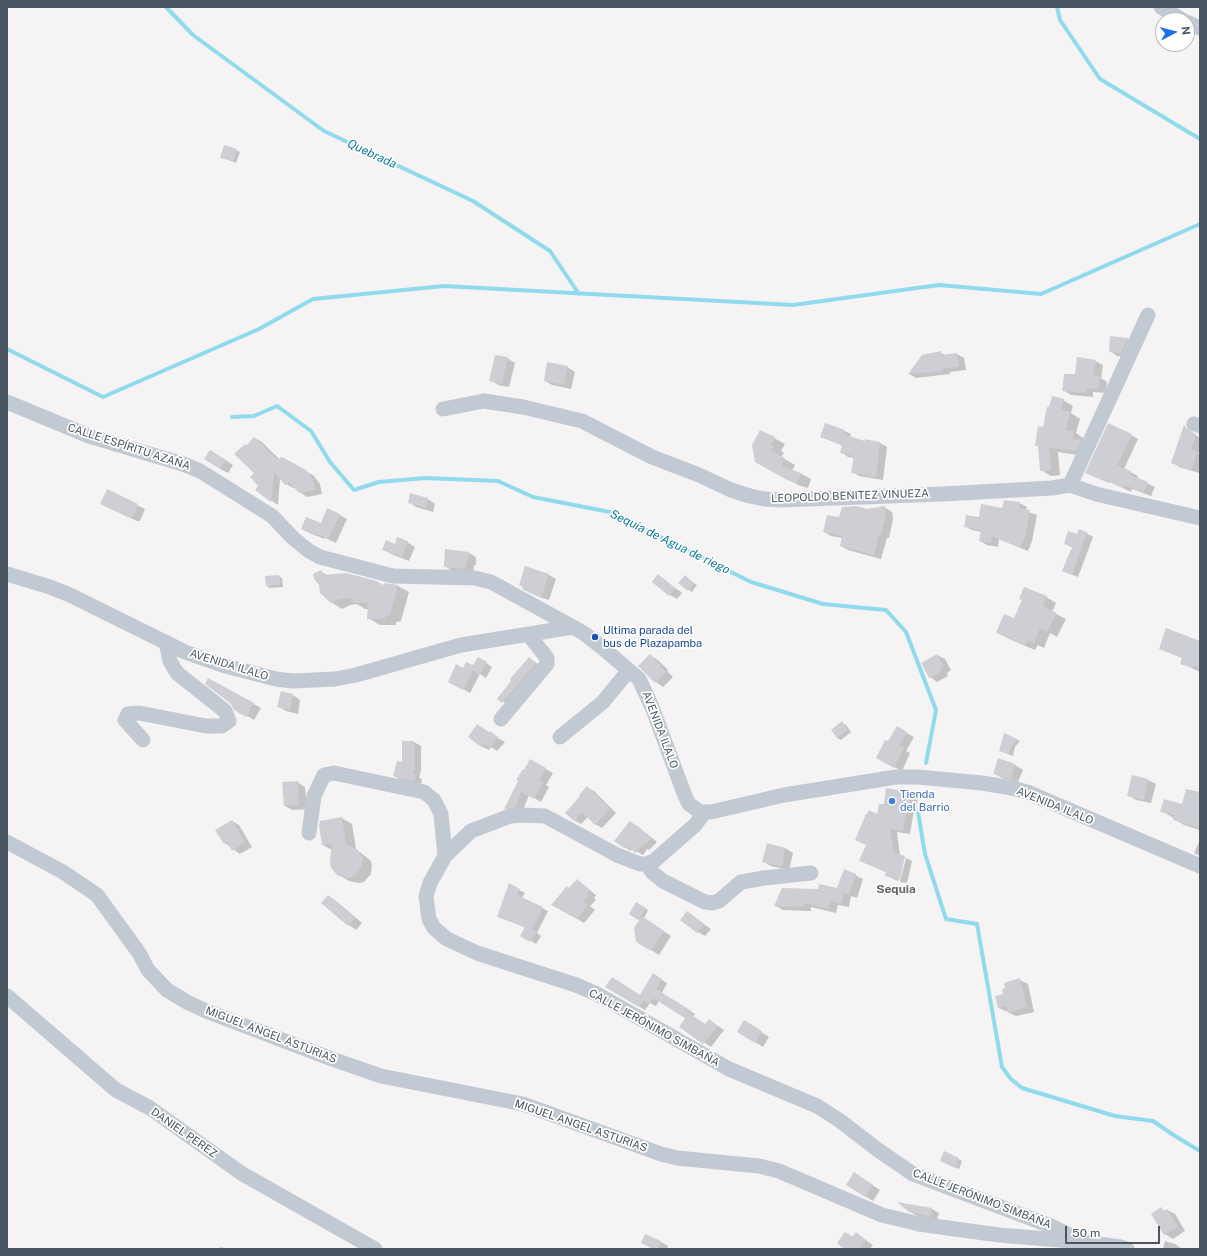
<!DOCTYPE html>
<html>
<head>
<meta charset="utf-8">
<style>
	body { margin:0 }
	#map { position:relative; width:1207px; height:1256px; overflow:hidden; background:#f5f3f3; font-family:"Public Sans",sans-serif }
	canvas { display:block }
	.frame { position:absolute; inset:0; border:8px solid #4a5661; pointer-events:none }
	.north { position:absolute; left:1155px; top:12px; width:40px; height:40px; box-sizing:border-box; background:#fff; border:1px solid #b7bbc0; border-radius:50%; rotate:83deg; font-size:11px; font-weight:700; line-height:16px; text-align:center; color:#4a5661 }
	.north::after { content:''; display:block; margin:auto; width:14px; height:18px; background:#1a73e8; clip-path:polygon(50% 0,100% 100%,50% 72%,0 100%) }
	.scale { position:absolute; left:1065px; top:1226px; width:95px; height:18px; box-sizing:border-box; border:2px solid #4a5661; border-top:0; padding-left:5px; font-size:12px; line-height:14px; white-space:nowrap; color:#4a5661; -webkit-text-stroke:3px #fff; paint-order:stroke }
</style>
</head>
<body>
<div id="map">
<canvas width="1207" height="1256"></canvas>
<div class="frame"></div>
<div class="north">N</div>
<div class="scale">50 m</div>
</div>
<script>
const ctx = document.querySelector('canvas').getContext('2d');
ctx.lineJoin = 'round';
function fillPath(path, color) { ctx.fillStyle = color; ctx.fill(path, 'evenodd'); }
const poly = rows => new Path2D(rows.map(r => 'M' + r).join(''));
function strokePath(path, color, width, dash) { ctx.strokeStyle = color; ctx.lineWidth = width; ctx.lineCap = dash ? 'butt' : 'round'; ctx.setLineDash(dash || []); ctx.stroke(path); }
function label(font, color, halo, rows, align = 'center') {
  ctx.font = font + ' "Public Sans",sans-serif'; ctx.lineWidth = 3.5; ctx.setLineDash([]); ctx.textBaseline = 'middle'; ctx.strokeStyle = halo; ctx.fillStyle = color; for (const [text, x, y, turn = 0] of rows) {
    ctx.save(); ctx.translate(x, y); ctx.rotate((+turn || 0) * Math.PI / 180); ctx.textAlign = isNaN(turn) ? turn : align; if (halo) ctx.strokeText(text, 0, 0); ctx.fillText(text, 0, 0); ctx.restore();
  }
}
fillPath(poly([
	[236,150,240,152,236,163,221,157],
	[1127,339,1135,343,1128,357,1117,356,1110,351],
	[941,353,945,355,957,354,964,358,966,370,950,372,950,374,916,378,909,374,922,356],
	[507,358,515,363,509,387,498,385,491,380],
	[1095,361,1103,365,1101,378,1107,382,1106,393,1093,392,1093,397,1071,395,1063,390,1076,375],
	[567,367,575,372,571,389,552,385,545,381],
	[1063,400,1073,406,1071,413,1080,419,1076,433,1083,438,1083,442,1085,456,1058,452,1060,475,1051,476,1041,470,1039,447,1036,445,1044,428],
	[1185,427,1200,438,1200,449,1198,454,1200,454,1200,470,1199,473,1179,467,1172,462],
	[761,431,785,444,781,451,784,453,781,457,795,465,792,471,800,473,811,479,808,488,798,485,756,461],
	[844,431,851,434,850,437,866,443,866,440,880,443,887,447,883,480,859,476,853,472,855,458,848,457,842,453,843,446,822,437],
	[1131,435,1138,439,1124,469,1138,476,1137,479,1155,487,1151,496,1132,489,1131,492,1110,482,1109,483,1087,473],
	[255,438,262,442,280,460,313,475,320,484,322,494,307,497,300,492,295,487,293,488,286,484,280,478,278,505,256,490,260,486,245,445,247,446],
	[218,455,233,465,228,473,220,469],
	[107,491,145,509,140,521,137,521,109,508],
	[411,494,428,499,435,504,433,512,416,507,409,502],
	[1019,503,1027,507,1026,511,1037,515,1032,541,1028,551,999,539,998,547,987,545,980,541,982,532,972,530,965,526,980,518],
	[884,507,892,512,893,519,889,538,887,538,881,559,848,550,841,546,843,538,831,536,824,532,840,518,867,510],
	[340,515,347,519,336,543,325,538,324,539,302,529,321,524],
	[1086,533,1093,537,1078,577,1070,574,1073,548,1065,543,1078,536],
	[407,542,415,547,409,561,391,554,384,550],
	[469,553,476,557,476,565,474,565,473,572,452,571,445,566],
	[321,572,327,575,383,586,385,584,398,586,409,592,401,621,396,622,396,625,380,625,368,618,369,609,365,609,357,604,350,605,342,609,331,602],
	[549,575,556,579,549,600,539,597,523,588],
	[279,576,282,578,283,587,270,588,267,586],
	[659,576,682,593,677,599,670,595],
	[688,579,697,585,692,592,689,590],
	[1046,597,1056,603,1052,612,1066,619,1057,637,1050,633,1044,648,1038,645,1035,650,1007,638,997,632],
	[1200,642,1200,672,1181,663,1183,658,1160,648],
	[650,655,658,660,668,670,667,671,673,677,663,687,656,682],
	[937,655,945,659,951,670,947,673,948,676,937,682,930,677],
	[529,658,542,667,510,706,498,698],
	[485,662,492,667,486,678,480,674,470,693,449,681,464,669],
	[208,679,261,708,254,720,235,709,231,703],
	[293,695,300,700,298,714,286,711,278,706],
	[842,723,846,725,851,732,841,740,837,738],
	[897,728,914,737,906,751,910,753,902,771,883,761,889,743],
	[489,733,505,742,497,751,491,747,489,750,481,746],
	[1005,735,1020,741,1015,747,1013,756,1000,751],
	[414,742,421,746,421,770,419,778,422,779,421,784,401,780,394,776],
	[999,760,1015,765,1023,770,1018,782,1002,778,994,773],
	[531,761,553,773,546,785,549,787,541,802,529,795,523,810,512,812,505,808],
	[1133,776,1148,780,1156,784,1151,803,1136,800,1128,795],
	[297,782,305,787,307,809,292,810,285,806],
	[587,788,594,791,616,813,602,828,595,824,588,817,581,824,574,820],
	[898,791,903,794,910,795,918,799,916,810,914,810,910,834,897,832,900,856,906,858,904,858,898,881,887,876,887,873,861,860,867,845,857,840],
	[1200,793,1200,830,1184,825,1174,819,1174,818,1161,811,1182,806],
	[342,818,352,824,356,849,370,860,372,864,371,874,364,882,359,883,349,881,339,875,332,850,323,845],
	[232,821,239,825,252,847,240,854,225,843],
	[636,825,657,842,649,850,647,849,643,855,632,849,631,851,624,847],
	[1200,840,1200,856,1194,853],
	[767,845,785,848,793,853,789,870,771,866,764,862],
	[906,858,912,861,907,883,900,882],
	[855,875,863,879,857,898,851,896,849,907,838,905,836,913,811,907,811,911,783,910,776,906,783,889,838,890],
	[577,880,596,895,594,898,596,900,590,906,595,910,584,923,553,904],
	[510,885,525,893,522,898,548,911,537,933,541,936,536,944,521,935,526,928,504,919],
	[329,896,336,901,362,923,356,930,349,925,323,903],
	[637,903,648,910,644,918,671,936,659,955,637,941,640,920,630,914],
	[687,912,711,929,705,936,698,932],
	[653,975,667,983,662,993,695,1014,693,1017,705,1025,709,1020,724,1030,711,1047,680,1027,686,1018,659,1001,656,1006,650,1003,645,1010,607,987,640,996],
	[1020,980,1028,984,1034,1012,1016,1016,999,1008,1004,995],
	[752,1026,769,1037,763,1047,755,1042],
	[945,1152,962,1161,959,1169,944,1162],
	[862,1178,880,1190,873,1201,865,1196],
	[932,1209,939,1213,937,1220,917,1216,909,1211],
	[1161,1209,1165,1211,1167,1210,1175,1214,1185,1231,1173,1239,1165,1234],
	[846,1233,853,1237,863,1238,873,1245,870,1249,846,1249],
	[1165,1241,1175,1244,1182,1249,1163,1249],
	[661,1242,668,1246,667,1249,654,1249],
	[220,1247,229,1249,219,1249]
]), '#0003');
strokePath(poly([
	[166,7,193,35,324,131,473,201,550,251,579,294],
	[1057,7,1060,20,1100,79,1200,139],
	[7,349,103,397,259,329,313,299,444,286,793,305,939,285,1041,294,1200,224],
	[232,417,254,416,277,406,311,431,330,462,354,490,379,482,425,478,498,481,533,497,610,512,751,582,823,604,886,610,906,632,936,710,926,763],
	[918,812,925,854,946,919,977,924,1002,1067,1011,1079,1022,1088,1115,1116,1153,1121,1175,1136,1200,1151]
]), '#90daee', 4);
fillPath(poly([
	[224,145,237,149,233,161,220,158],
	[1110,336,1128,338,1121,353,1109,352],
	[941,351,941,355,957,353,959,367,943,368,943,371,908,374,922,355],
	[495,355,508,357,502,384,489,381],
	[1077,357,1096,360,1093,376,1100,376,1099,389,1086,388,1086,393,1062,391,1064,374,1075,374],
	[547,362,568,366,564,385,544,381],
	[1052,396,1064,399,1061,410,1070,412,1066,430,1074,431,1073,439,1081,440,1076,451,1049,448,1051,470,1040,471,1038,446,1035,446,1038,426,1043,427,1047,407,1049,407],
	[825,423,845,430,843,434,865,441,865,439,880,442,876,477,851,473,854,456,840,453,842,445,820,437],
	[1108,423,1132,434,1117,465,1131,471,1130,475,1148,482,1143,493,1125,485,1123,488,1102,479,1102,480,1085,473],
	[1184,425,1188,430,1196,434,1191,449,1197,452,1191,470,1171,463],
	[760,430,775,437,771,445,774,446,771,451,785,458,781,466,801,473,797,483,787,480,755,462,752,445],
	[254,437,278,460,282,457,306,470,313,479,315,490,299,493,289,482,285,485,274,472,271,502,255,490,258,486,250,477,254,473,234,454,245,444,246,446],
	[210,450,226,460,220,469,204,459],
	[107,489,138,504,133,517,128,517,100,504],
	[410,493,428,498,426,508,408,503],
	[1004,500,1020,502,1019,508,1030,510,1025,536,1020,548,992,536,991,543,979,541,981,530,964,527,966,515,979,517,981,504,1002,508],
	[857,506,867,509,885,506,886,514,881,535,879,534,874,555,840,546,842,536,823,532,827,515,839,517,842,507],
	[327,508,340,514,328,539,317,534,316,536,301,529,306,517,321,523],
	[1079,529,1087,532,1072,575,1062,571,1072,547,1064,544,1068,531,1077,534],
	[397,537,408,541,402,557,382,550,386,540,395,544],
	[445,549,469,552,468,562,466,561,466,569,444,567],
	[525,566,549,574,541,597,530,593,522,589,523,587,519,585],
	[321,570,324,575,346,573,377,581,383,585,385,583,398,585,390,615,385,616,385,619,367,619,368,602,353,603,352,598,339,599,331,603,320,593,319,585,314,579,313,574],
	[658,574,675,588,669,596,652,582],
	[279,575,280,585,266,586,265,576],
	[685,575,694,583,688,591,678,583],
	[1024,587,1047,596,1043,606,1057,613,1047,632,1040,628,1034,643,1028,640,1026,645,996,633,1004,614,1014,618,1022,600,1019,599],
	[1166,628,1200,641,1200,668,1194,665,1193,668,1180,664,1182,658,1159,649],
	[650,654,661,665,660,666,666,672,655,683,638,666],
	[937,654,944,666,940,669,941,672,929,678,921,663],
	[478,657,487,662,479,675,473,671,463,690,448,682,456,664,463,668,466,662,473,665],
	[529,657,536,663,502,703,497,699,511,681,510,679],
	[208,678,254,703,246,717,234,710,231,704,205,684],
	[281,691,293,694,290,710,277,707],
	[842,721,848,730,837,738,831,730],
	[477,724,489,732,490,731,498,737,489,748,483,743,481,747,468,737],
	[897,726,907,732,899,746,904,748,894,768,876,758,885,740,888,741],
	[1004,733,1017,739,1012,745,1009,754,999,751],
	[402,741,414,741,415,766,413,774,416,775,414,781,393,776,397,761,402,762],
	[998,758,1015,764,1011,779,993,774],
	[530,759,546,768,539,780,543,782,534,799,521,792,516,807,504,809,518,781,516,780,523,769,524,770],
	[1132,775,1148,779,1144,800,1127,796],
	[298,781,299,805,284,806,282,782],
	[587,786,610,809,595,825,582,812,574,821,565,813,580,796,579,795],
	[886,788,898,790,898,792,911,794,909,807,907,807,903,831,890,829,894,853,905,856,900,880,885,876,886,872,859,861,866,845,855,840,866,814,867,814,869,810,877,814,879,804,884,804],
	[1186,789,1200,792,1200,828,1173,820,1174,815,1160,812,1164,799,1182,804],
	[342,817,346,845,357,849,363,858,361,868,354,876,349,878,338,876,331,868,330,862,332,844,322,845,319,826,320,821],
	[232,820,245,842,232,851,227,842,224,844,215,830],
	[630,821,652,838,642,847,641,846,636,853,626,846,625,848,624,848,614,841],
	[767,843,785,848,782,867,762,862],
	[844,869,856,874,849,895,844,893,841,904,830,901,828,909,804,903,804,907,774,906,782,888,818,889,819,884,837,888],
	[577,879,590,890,587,893,589,895,584,901,588,905,577,919,551,905,567,886,569,888],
	[509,883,520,889,517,895,543,907,532,929,536,932,530,942,520,936,525,927,497,917],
	[328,895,355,918,348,926,321,903],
	[636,902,646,908,638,920,629,914],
	[687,911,704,924,697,933,680,920],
	[642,916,664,931,651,951,636,942,634,928],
	[653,973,662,979,656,989,690,1010,685,1018,653,998,649,1004,644,1000,639,1007,605,987,612,977,640,995],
	[1020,978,1027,1007,1008,1013,1006,1006,998,1008,995,996,1003,994,1002,989,1005,988,1004,983],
	[689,1013,705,1024,709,1019,718,1026,703,1044,679,1027],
	[744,1020,762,1031,755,1043,737,1032],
	[944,1151,959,1158,955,1168,940,1161],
	[854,1172,873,1185,865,1197,846,1185],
	[897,1202,932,1208,931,1217,909,1212],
	[1161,1207,1163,1211,1167,1209,1178,1227,1164,1235,1151,1214],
	[845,1232,852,1237,856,1232,866,1240,859,1249,844,1249,837,1243],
	[645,1234,661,1241,658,1249,653,1249,641,1243]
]), '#cdcfd5');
strokePath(poly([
	[1161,7,1182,20],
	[1187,22,1200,28],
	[7,402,89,436,183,464,200,471,272,516,293,538,309,551,320,557,393,576,475,578,491,582,573,627],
	[443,409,484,401,523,407,582,421,652,457,699,475,731,490,750,496,764,499,781,500,943,494,1052,488,1070,485,1096,494,1200,518],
	[1194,424,1200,426],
	[1070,485,1148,315],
	[7,574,50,587,70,595,185,652,222,665,276,679,292,681,335,679,356,675,461,645,573,627,585,634,604,649,639,679,652,707,685,796,689,804,700,812,711,812,784,795,896,777,918,777,982,783,1012,788,1027,792,1200,866],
	[501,719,547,664,547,658,528,634],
	[560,737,603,702,629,670],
	[143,740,125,720,128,714,139,713,206,726,222,726,229,721,225,711,177,673,170,661,166,642],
	[705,812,695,825,654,861,646,864,640,864,617,855,545,816,523,815,510,816,471,831,445,856,430,883,426,896,429,919,434,928,447,939,477,953,576,985,597,994,729,1069,817,1106,839,1120,878,1150,913,1174,1051,1226,1077,1239],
	[309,833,314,796,324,775,334,773,424,792,434,800,441,814,445,856],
	[7,842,63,872,97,895,139,953,148,970,167,990,187,1002,206,1011,332,1059,381,1076,523,1104,661,1154,677,1158,759,1166,779,1171,882,1215,919,1224,999,1235,1084,1242,1121,1247,1127,1249],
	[646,864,653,873,663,881,705,902,712,903,719,901,741,882,764,878,811,873],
	[7,996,116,1090,150,1108,241,1173,375,1249]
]), '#c1cad2', 15);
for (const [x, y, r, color] of [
	[595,637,4,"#1a4fb4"],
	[892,801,4,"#3f7fe0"]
]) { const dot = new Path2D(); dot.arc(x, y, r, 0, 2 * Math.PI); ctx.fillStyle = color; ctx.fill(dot); strokePath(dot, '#fff', 1.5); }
label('11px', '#4a5661', '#fff', [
	["CALLE ESPÍRITU AZAÑA",129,447,18],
	["LEOPOLDO BENITEZ VINUEZA",850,496,-2],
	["AVENIDA ILALO",229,665,17],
	["AVENIDA ILALO",660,730,69],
	["AVENIDA ILALO",1055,806,22],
	["CALLE JERÓNIMO SIMBAÑA",654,1028,29],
	["MIGUEL ANGEL ASTURIAS",271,1035,21],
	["MIGUEL ANGEL ASTURIAS",581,1126,19],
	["DANIEL PEREZ",184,1133,35],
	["CALLE JERÓNIMO SIMBAÑA",982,1199,21]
]);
label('11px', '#164399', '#fff', [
	["Ultima parada del",603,631],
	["bus de Plazapamba",603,644]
], 'left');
label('11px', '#366cbe', '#fff', [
	["Tienda",900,795],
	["del Barrio",900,808]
], 'left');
label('italic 12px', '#0c7c9b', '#fff', [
	["Quebrada",372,154,25],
	["Sequia de Agua de riego",670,542,26]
]);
label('bold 12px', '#5f6368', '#fff', [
	["Sequia",896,889]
]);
</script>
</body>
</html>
